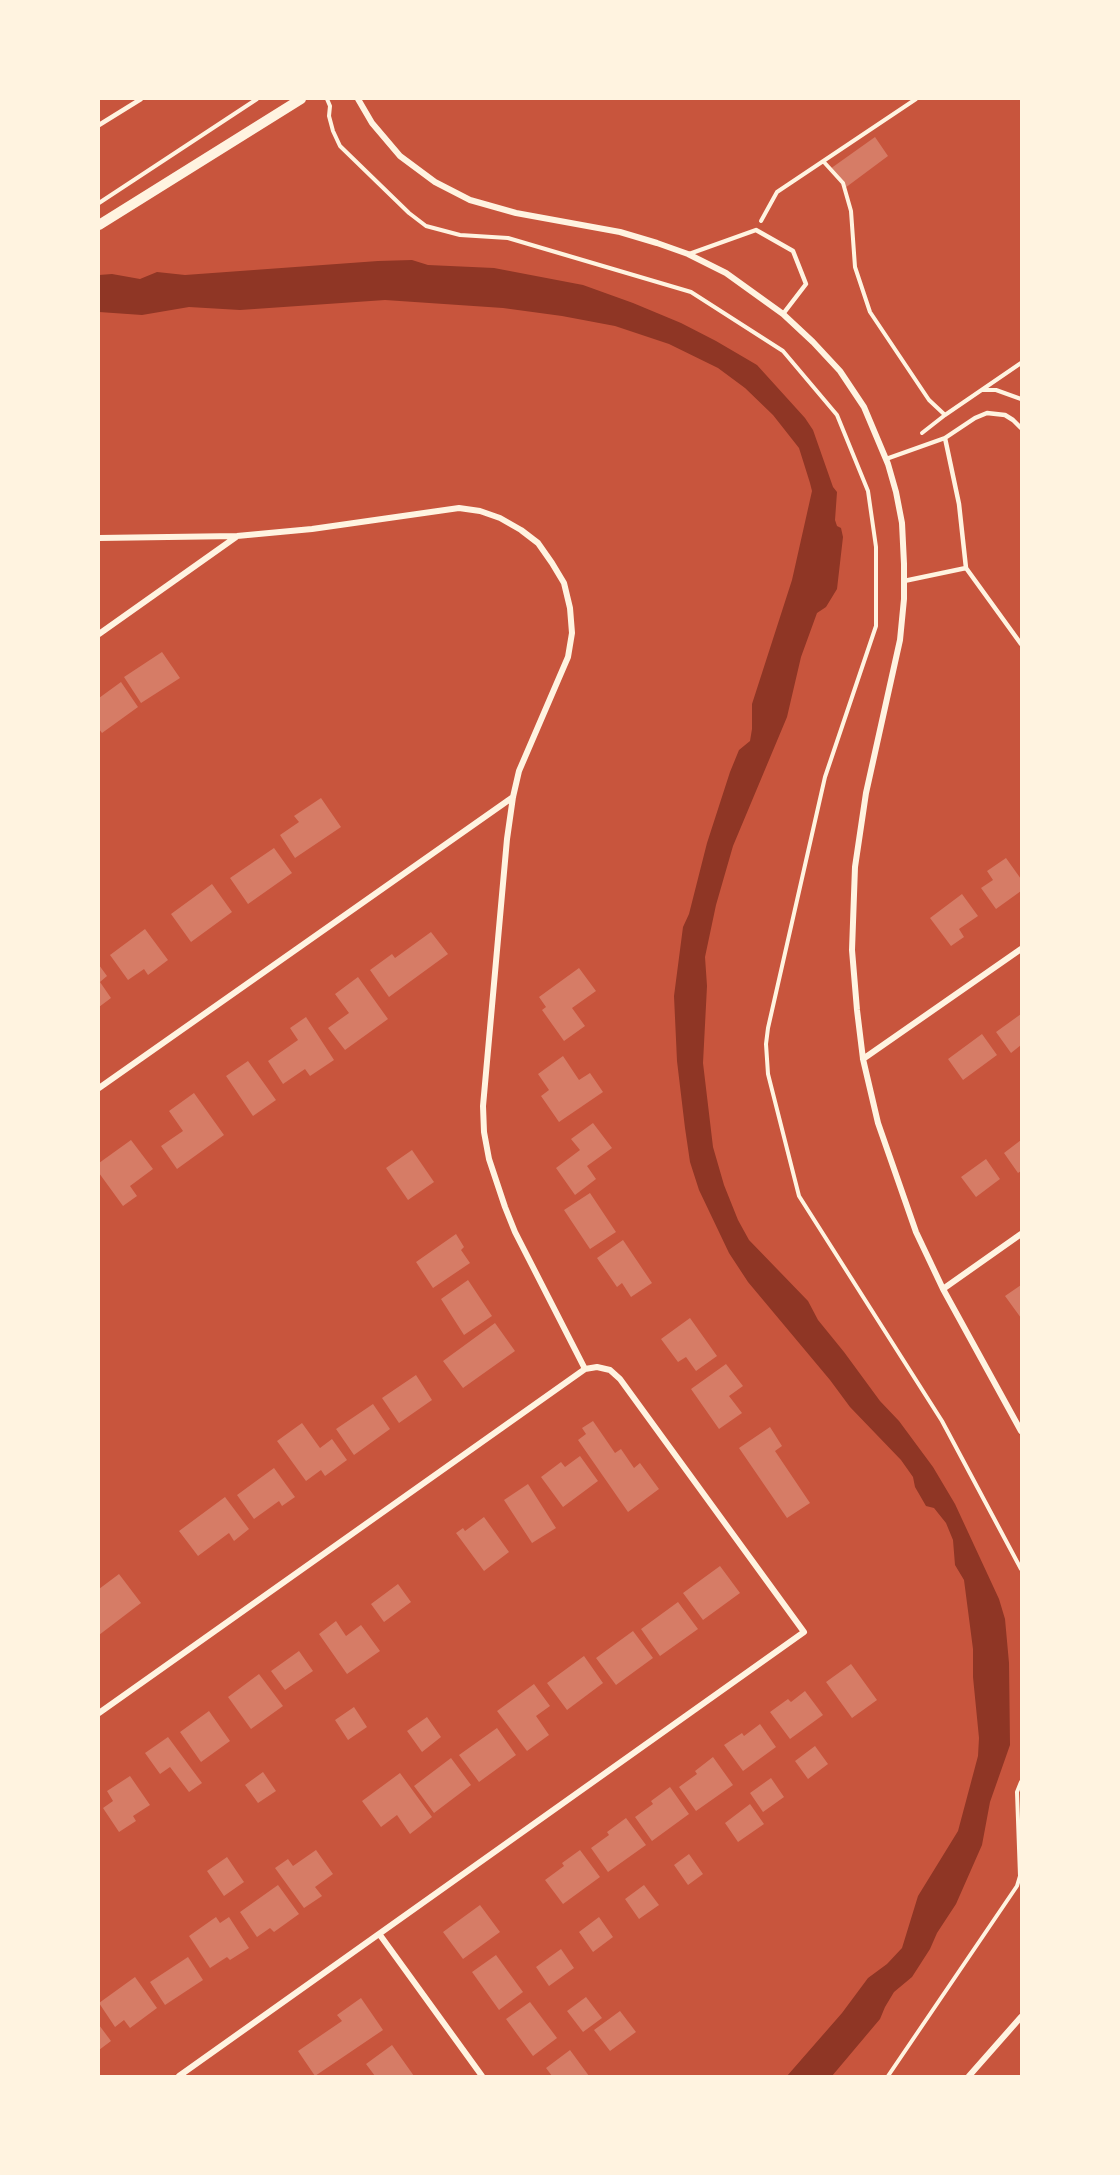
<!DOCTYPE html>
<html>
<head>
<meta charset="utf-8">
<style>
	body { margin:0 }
	#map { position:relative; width:1120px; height:2175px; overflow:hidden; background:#c8553d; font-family:Montserrat,sans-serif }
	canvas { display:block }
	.frame { position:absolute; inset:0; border:100px solid #fff3e0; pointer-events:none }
</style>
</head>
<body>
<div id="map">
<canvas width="1120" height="2175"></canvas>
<div class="frame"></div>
</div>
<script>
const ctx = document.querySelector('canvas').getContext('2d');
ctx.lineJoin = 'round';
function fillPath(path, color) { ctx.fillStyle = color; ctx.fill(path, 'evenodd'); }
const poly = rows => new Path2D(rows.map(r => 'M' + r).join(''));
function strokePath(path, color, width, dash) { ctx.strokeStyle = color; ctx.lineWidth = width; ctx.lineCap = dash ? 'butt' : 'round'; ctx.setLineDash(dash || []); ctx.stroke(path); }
fillPath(poly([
	[412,260,428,265,494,268,583,285,633,303,681,323,716,341,757,365,805,418,813,430,833,487,837,492,835,520,837,526,841,528,843,537,837,589,826,607,817,613,801,657,787,717,733,846,716,905,705,957,707,986,703,1063,713,1147,724,1185,738,1220,749,1240,808,1301,818,1320,844,1352,880,1401,899,1421,933,1467,955,1504,999,1599,1005,1619,1009,1663,1010,1745,990,1802,982,1845,956,1904,937,1933,930,1949,912,1977,894,1992,885,2007,880,2019,832,2076,787,2076,842,2013,868,1978,887,1964,902,1948,918,1896,958,1831,978,1756,979,1738,973,1677,973,1649,964,1580,955,1565,953,1540,946,1523,934,1508,926,1506,915,1487,913,1477,901,1460,850,1407,830,1380,748,1282,729,1253,699,1190,690,1162,685,1128,677,1061,674,996,683,927,689,914,707,843,730,772,739,750,750,741,752,729,752,704,792,580,812,491,810,483,799,448,773,415,745,388,718,368,669,344,615,326,562,316,503,308,385,300,240,310,189,307,142,315,99,312,99,275,112,274,140,279,157,272,185,275,378,261]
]), '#8f3625');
fillPath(poly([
	[875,137,888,156,845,188,830,169],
	[162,652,180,678,141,703,124,677],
	[121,682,138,707,102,733,99,729,99,698],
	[321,798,341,827,295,858,280,835,299,822,294,816],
	[274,848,292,873,248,904,230,878],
	[1006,858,1021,879,1021,891,996,909,981,888,993,880,987,871],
	[212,884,232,912,191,942,171,914],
	[962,894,978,916,959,929,964,937,951,946,930,918],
	[145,929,168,960,148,975,144,969,128,980,110,955],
	[431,932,448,954,389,997,370,970,392,954,395,958],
	[99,965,107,976,100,982,111,998,99,1007],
	[579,968,596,991,572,1008,585,1026,564,1041,542,1010,546,1007,539,997],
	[358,977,388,1019,345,1050,328,1028,349,1013,335,994],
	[1021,1014,1021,1045,1011,1053,996,1032],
	[306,1017,334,1060,310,1076,305,1069,283,1084,268,1061,298,1040,290,1028],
	[982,1034,997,1055,963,1080,948,1059],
	[563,1056,579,1080,590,1073,603,1092,559,1122,541,1096,549,1090,538,1074],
	[248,1061,276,1100,253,1116,226,1076],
	[194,1093,224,1135,177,1169,161,1146,183,1131,169,1111],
	[593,1123,612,1148,587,1166,596,1179,575,1195,556,1168,580,1150,571,1139],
	[131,1140,153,1169,130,1186,137,1196,123,1206,99,1173,99,1163],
	[1021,1140,1021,1171,1018,1173,1004,1153],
	[412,1150,434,1182,408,1200,386,1168],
	[986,1159,1000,1179,976,1197,961,1177],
	[590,1193,616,1232,590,1249,564,1210],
	[456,1234,464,1247,461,1250,470,1263,433,1288,416,1262],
	[623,1240,652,1283,631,1297,622,1283,617,1287,597,1258],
	[468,1280,492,1316,464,1335,441,1299],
	[1021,1285,1021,1318,1005,1296],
	[690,1318,717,1356,696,1371,686,1357,678,1362,661,1339],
	[495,1323,515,1351,463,1388,443,1361],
	[726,1364,743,1386,729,1396,742,1413,719,1429,691,1389],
	[416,1375,432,1400,399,1423,382,1398],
	[373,1404,390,1429,354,1455,336,1429],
	[593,1421,615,1453,621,1449,634,1468,640,1463,659,1489,628,1512,578,1440,586,1434,582,1428],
	[302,1423,320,1448,332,1439,347,1460,325,1476,321,1470,306,1481,277,1441],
	[770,1427,782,1446,775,1451,810,1503,787,1518,739,1448],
	[580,1456,598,1481,563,1507,541,1477,561,1462,565,1467],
	[274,1468,295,1497,282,1506,279,1501,254,1519,237,1495],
	[528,1484,556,1528,532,1543,504,1500],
	[225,1497,249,1529,234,1541,229,1533,198,1556,179,1531],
	[484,1517,509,1552,484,1571,456,1533,463,1528,465,1531],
	[720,1566,740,1593,703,1620,683,1593],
	[119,1574,141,1603,99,1635,99,1589],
	[398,1584,411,1602,384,1622,371,1604],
	[678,1602,698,1629,660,1656,641,1629],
	[336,1621,346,1636,361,1625,380,1651,347,1674,319,1634],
	[633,1631,653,1658,616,1685,596,1658],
	[299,1651,313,1671,285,1690,271,1671],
	[584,1656,603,1683,567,1710,547,1683],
	[851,1664,877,1700,852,1718,826,1682],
	[259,1674,283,1706,251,1729,228,1697],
	[534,1684,550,1706,536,1716,549,1735,527,1751,497,1711],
	[805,1691,823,1715,790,1739,770,1712,788,1699,791,1702],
	[354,1707,367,1727,348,1740,335,1720],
	[209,1711,230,1741,201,1762,180,1732],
	[427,1717,441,1737,422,1752,407,1731],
	[760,1724,776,1747,743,1771,724,1745,742,1733,744,1736],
	[497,1728,516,1755,479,1782,459,1755],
	[168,1737,202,1783,189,1792,170,1767,160,1774,145,1753],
	[815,1746,828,1764,808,1779,795,1761],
	[713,1757,733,1785,696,1811,679,1787,697,1774,695,1771],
	[451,1758,471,1785,434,1813,414,1786],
	[263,1772,276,1791,258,1803,245,1785],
	[400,1773,432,1817,410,1834,397,1815,381,1827,362,1801],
	[130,1776,150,1805,133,1816,136,1821,119,1832,103,1808,113,1801,107,1791],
	[771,1778,784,1797,763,1812,750,1793],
	[670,1787,689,1814,652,1841,635,1817,653,1804,651,1801],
	[750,1804,764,1824,738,1842,725,1823],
	[626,1818,646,1845,608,1872,591,1848,609,1835,607,1832],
	[316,1850,333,1874,315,1887,322,1896,304,1908,275,1868,288,1859,293,1866],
	[580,1850,600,1877,563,1904,545,1880,564,1866,562,1863],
	[689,1854,703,1874,688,1885,674,1865],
	[227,1857,244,1882,224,1896,207,1871],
	[278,1885,299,1914,274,1932,270,1928,257,1937,240,1912],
	[644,1885,659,1905,639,1919,625,1899],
	[480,1905,500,1932,463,1959,443,1932],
	[216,1917,220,1923,229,1917,249,1948,230,1960,227,1957,210,1968,189,1936],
	[599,1917,613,1937,593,1952,579,1932],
	[561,1949,574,1968,549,1986,536,1967],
	[496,1955,523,1992,499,2010,472,1972],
	[188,1957,203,1980,165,2005,150,1982],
	[135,1977,157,2008,130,2028,124,2020,115,2027,99,2003],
	[586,1997,602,2018,583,2032,567,2011],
	[361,1998,383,2030,315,2076,298,2051,342,2021,337,2015],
	[530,2002,557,2038,533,2056,506,2019],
	[620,2011,636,2032,610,2051,594,2030],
	[99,2025,111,2041,99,2050],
	[392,2045,414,2076,375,2076,366,2064],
	[570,2050,589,2076,552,2076,546,2068]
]), '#d67c66');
strokePath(poly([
	[327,99,330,106,329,116,333,131,340,146,409,213,426,226,460,235,508,238,691,292,783,351,837,415,868,491,876,547,876,626,825,777,768,1028,766,1044,768,1074,799,1196,942,1421,1021,1569],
	[823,161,843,183,851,211,855,267,870,312,929,400,945,415,922,433],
	[99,203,257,99],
	[761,221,777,192,916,99],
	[982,390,996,390,1021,399],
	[945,415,1021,363],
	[888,2076,1017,1886,1020,1876,1017,1792,1021,1782]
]), '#fff3e0', 4);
strokePath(poly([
	[99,125,141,99],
	[689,254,756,230,793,251,806,284,783,314],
	[945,438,959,504,966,568],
	[886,459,945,438,975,418,987,413,1005,415,1013,420,1021,428],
	[904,581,966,568,1021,644]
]), '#fff3e0', 4.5);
strokePath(poly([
	[358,99,372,123,400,156,435,182,470,200,516,213,620,232,657,243,688,254,726,273,783,314,813,342,840,371,864,407,888,464,896,492,902,523,904,564,904,599,900,640,866,793,855,867,852,950,857,1010,863,1059,878,1123,916,1232,943,1289,1021,1431],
	[99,538,237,536,312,529,459,508,480,511,500,518,521,530,538,543,552,563,564,583,570,608,572,633,568,657,519,771,513,797,507,839,483,1106,484,1132,489,1159,505,1207,515,1232,585,1369,597,1367,610,1370,620,1379,804,1632,179,2076],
	[99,634,236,537],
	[863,1059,1021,949],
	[99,1088,513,797],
	[943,1289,1021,1234],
	[99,1713,585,1369],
	[380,1935,482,2076],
	[969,2076,1021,2017]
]), '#fff3e0', 6);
strokePath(poly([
	[99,225,301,99]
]), '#fff3e0', 10);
</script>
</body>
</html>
